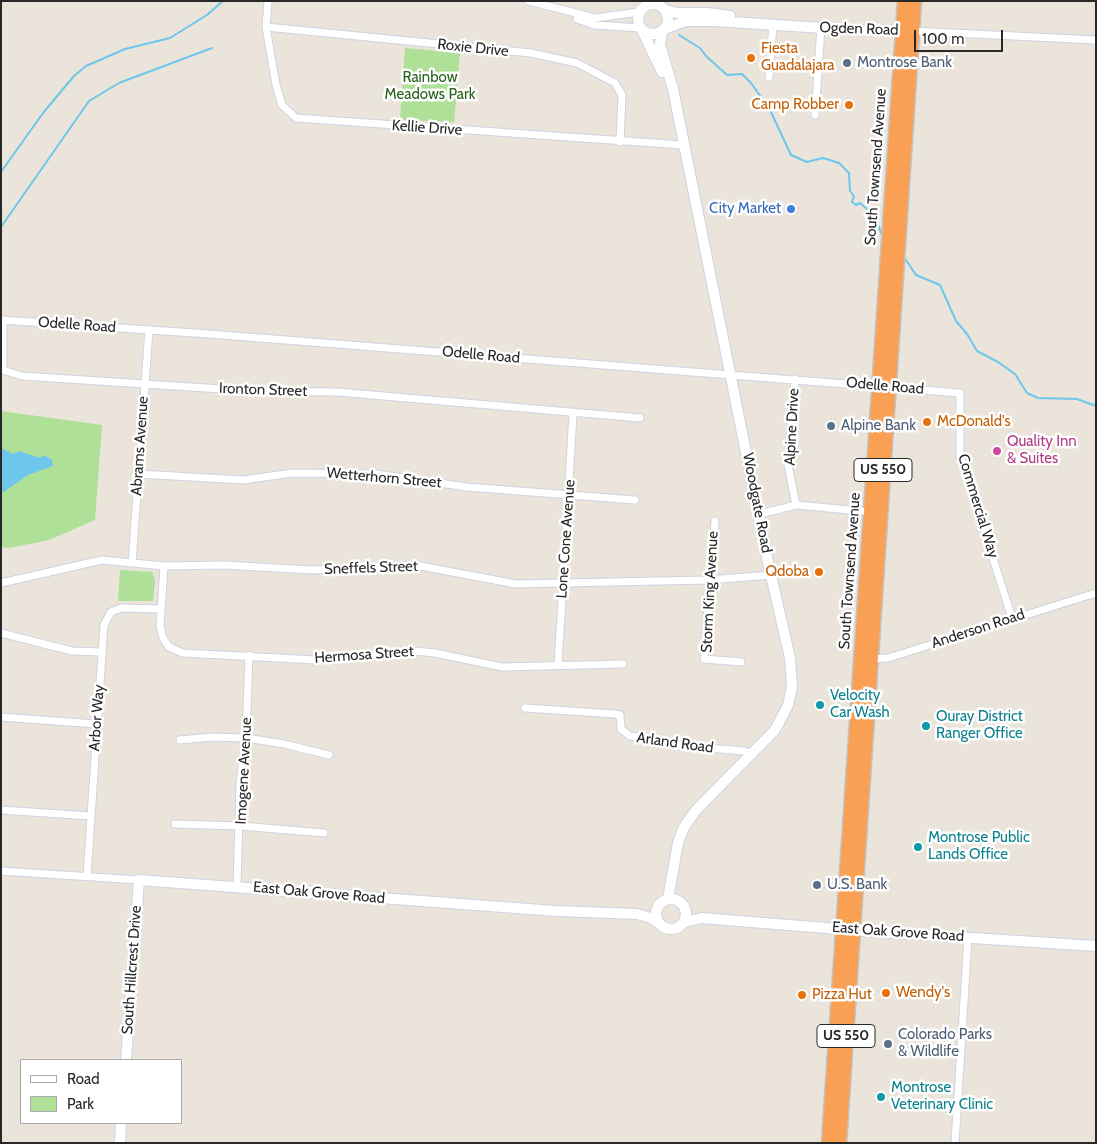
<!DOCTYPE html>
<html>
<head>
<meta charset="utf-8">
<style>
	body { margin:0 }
	#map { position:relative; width:1097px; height:1144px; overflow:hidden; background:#eae4da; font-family:Cabin,sans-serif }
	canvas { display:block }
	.frame { position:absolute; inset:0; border:2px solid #282828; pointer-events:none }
	.legend { position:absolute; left:20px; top:1059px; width:162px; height:65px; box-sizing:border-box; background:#fff; border:1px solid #a9a9a9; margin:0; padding:6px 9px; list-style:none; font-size:15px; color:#282828 }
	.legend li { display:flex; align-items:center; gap:10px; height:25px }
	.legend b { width:25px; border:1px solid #a9a9a9 }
	.scale { position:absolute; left:914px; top:30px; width:89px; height:22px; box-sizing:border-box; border:2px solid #282828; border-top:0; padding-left:6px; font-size:15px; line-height:18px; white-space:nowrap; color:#282828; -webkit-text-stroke:4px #fff; paint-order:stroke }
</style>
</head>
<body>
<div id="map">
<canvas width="1097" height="1144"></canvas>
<div class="frame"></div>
<ul class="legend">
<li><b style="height:6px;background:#fff"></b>Road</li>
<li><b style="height:14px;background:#aee097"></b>Park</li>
</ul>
<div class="scale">100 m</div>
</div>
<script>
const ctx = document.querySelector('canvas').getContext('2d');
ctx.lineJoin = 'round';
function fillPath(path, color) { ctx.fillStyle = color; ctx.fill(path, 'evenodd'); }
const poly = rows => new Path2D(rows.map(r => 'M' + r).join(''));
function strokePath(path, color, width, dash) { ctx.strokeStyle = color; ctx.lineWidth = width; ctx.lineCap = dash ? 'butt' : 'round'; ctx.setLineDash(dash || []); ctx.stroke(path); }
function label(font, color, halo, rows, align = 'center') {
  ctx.font = font + ' Cabin,sans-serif'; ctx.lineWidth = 5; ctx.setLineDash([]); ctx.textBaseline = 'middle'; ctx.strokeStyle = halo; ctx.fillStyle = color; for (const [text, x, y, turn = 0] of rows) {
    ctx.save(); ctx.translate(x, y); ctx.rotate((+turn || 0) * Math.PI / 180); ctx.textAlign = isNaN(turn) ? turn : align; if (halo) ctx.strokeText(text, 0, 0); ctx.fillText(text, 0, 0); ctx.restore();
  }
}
fillPath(poly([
	[405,48,460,53,454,122,400,120],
	[1,411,102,425,95,520,49,540,9,548,1,547],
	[120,570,152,572,155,580,153,601,118,601]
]), '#aee097');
fillPath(poly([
	[1,448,13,454,19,451,40,458,44,455,52,460,53,466,28,475,1,494]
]), '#6ec7eb');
strokePath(poly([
	[679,35,700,48,706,56,727,75,742,74,751,83,770,110,791,155,807,162,823,158,839,163,849,173,850,191,854,196,852,202,856,205,860,203,866,208,877,223,883,237],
	[1,172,43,113,74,76,86,66,125,49,170,38,207,15,223,1],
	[1,227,89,101,119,83,212,48],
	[904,257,916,275,940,285,956,321,967,334,977,351,998,362,1015,374,1027,393,1038,398,1077,399,1096,406]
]), '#6ec7eb', 2);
const street = poly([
	[268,1,266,27,276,85,282,105,296,118,683,145],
	[529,1,595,18,639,12],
	[577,19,594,25,640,28],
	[266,27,531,53,577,63,615,83,622,95,620,142],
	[912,31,1096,40],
	[769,77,773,24],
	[815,115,821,27],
	[1,320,209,334,960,393,960,455,1012,618],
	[3,320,3,370,22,376,252,391,337,392,640,418],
	[795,379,788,465,796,505],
	[139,474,243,480,293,473,376,474,467,487,635,500],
	[760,514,796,505,872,512],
	[715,521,704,659,741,662],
	[132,563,149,330],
	[164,566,160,626,163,638,169,647,183,653,316,660,415,651,435,653,502,667,623,664],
	[1,583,102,560,164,566,224,565,312,570,415,565,516,584,708,580,771,575],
	[1,633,72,651,102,652],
	[869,659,888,658,1096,593],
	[558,665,573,414],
	[525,708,615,714,620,715,621,729,630,736,646,738,661,744,744,751,751,754],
	[1,717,96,724],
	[180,740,212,737,246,738,284,744,329,755],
	[1,810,91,816],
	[175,824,241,826,324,833],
	[1,871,139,880],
	[87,876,104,625,111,612,121,608,161,609],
	[237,886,240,783,246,738,249,655],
	[955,1143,968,938]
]);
const secondary = poly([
	'638 19a15 15 0 1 1 30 0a15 15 0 1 1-30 0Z',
	[665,10,677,13,707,13,730,16],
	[664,29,686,21,715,21,854,30,908,31],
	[642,30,662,72],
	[662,31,660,45,673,89,768,562,790,658,792,687,788,705,775,730,697,809,684,827,678,843,668,899],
	'656 914a15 15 0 1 1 30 0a15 15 0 1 1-30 0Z',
	[685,922,701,918,864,931,1096,946],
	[126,1060,139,880,556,911,637,914,651,918,660,924],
	[120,1143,121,1123]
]);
const highway = poly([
	[828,1143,904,1],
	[840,1143,915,1]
]);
strokePath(street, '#cfd2e1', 9);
strokePath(secondary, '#cfd2e1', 12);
strokePath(highway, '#c3c3c3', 15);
strokePath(street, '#fff', 7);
strokePath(secondary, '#fff', 10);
strokePath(highway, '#faa055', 12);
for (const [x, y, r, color] of [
	[751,58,5,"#e8710a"],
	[847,63,5,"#5c6f8a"],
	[849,105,5,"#e8710a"],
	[791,209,5,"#3f7fe0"],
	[927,422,5,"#e8710a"],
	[831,426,5,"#5c6f8a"],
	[997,451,5,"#d1479c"],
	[819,572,5,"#e8710a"],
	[820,705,5,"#0f9aa8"],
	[926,726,5,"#0f9aa8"],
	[918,847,5,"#0f9aa8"],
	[817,885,5,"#5c6f8a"],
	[886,993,5,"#e8710a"],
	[802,995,5,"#e8710a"],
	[888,1044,5,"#5c6f8a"],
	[881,1097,5,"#0f9aa8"]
]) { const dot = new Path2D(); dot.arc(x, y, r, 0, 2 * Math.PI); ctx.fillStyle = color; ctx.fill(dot); strokePath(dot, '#fff', 2); }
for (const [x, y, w] of [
	[883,470,58],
	[846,1036,58]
]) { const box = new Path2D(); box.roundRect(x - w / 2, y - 11.5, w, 23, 4); ctx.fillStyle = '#fff'; ctx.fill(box); strokePath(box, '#282828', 1); }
label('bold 14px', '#282828', null, [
	["US 550",883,470],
	["US 550",846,1036]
]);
label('15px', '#282828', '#fff', [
	["Ogden Road",859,29,2],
	["Roxie Drive",473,48,6],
	["Kellie Drive",427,128,4],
	["South Townsend Avenue",876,167,-86],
	["Odelle Road",77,325,4],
	["Odelle Road",481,355,5],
	["Odelle Road",885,386,5],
	["Ironton Street",263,390,2],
	["Alpine Drive",792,427,-87],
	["Abrams Avenue",140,446,-86],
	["Wetterhorn Street",384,478,5],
	["Woodgate Road",757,503,79],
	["Commercial Way",978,506,73],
	["Lone Cone Avenue",566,539,-86],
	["Sneffels Street",371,568,-2],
	["South Townsend Avenue",850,571,-86],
	["Storm King Avenue",710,592,-87],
	["Anderson Road",978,629,-18],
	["Hermosa Street",364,655,-4],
	["Arbor Way",97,718,-86],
	["Arland Road",675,743,8],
	["Imogene Avenue",244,771,-87],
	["East Oak Grove Road",319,893,5],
	["East Oak Grove Road",898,932,4],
	["South Hillcrest Drive",132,970,-86]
]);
label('15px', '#c56008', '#fff', [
	["Fiesta",761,49],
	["Guadalajara",761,66],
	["Camp Robber",839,105,"right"],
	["McDonald's",937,422],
	["Qdoba",809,572,"right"],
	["Wendy's",896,993],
	["Pizza Hut",812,995]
], 'left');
label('15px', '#4e5e75', '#fff', [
	["Montrose Bank",857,63],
	["Alpine Bank",841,426],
	["U.S. Bank",827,885],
	["Colorado Parks",898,1035],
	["& Wildlife",898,1052]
], 'left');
label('15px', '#28621b', '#fff', [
	["Rainbow",430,78],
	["Meadows Park",430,95]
]);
label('15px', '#366cbe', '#fff', [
	["City Market",781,209]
], 'right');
label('15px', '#b23c85', '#fff', [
	["Quality Inn",1007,442],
	["& Suites",1007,459]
], 'left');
label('15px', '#0d838f', '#fff', [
	["Velocity",830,696],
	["Car Wash",830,713],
	["Ouray District",936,717],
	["Ranger Office",936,734],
	["Montrose Public",928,838],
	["Lands Office",928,855],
	["Montrose",891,1088],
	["Veterinary Clinic",891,1105]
], 'left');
</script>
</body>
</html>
